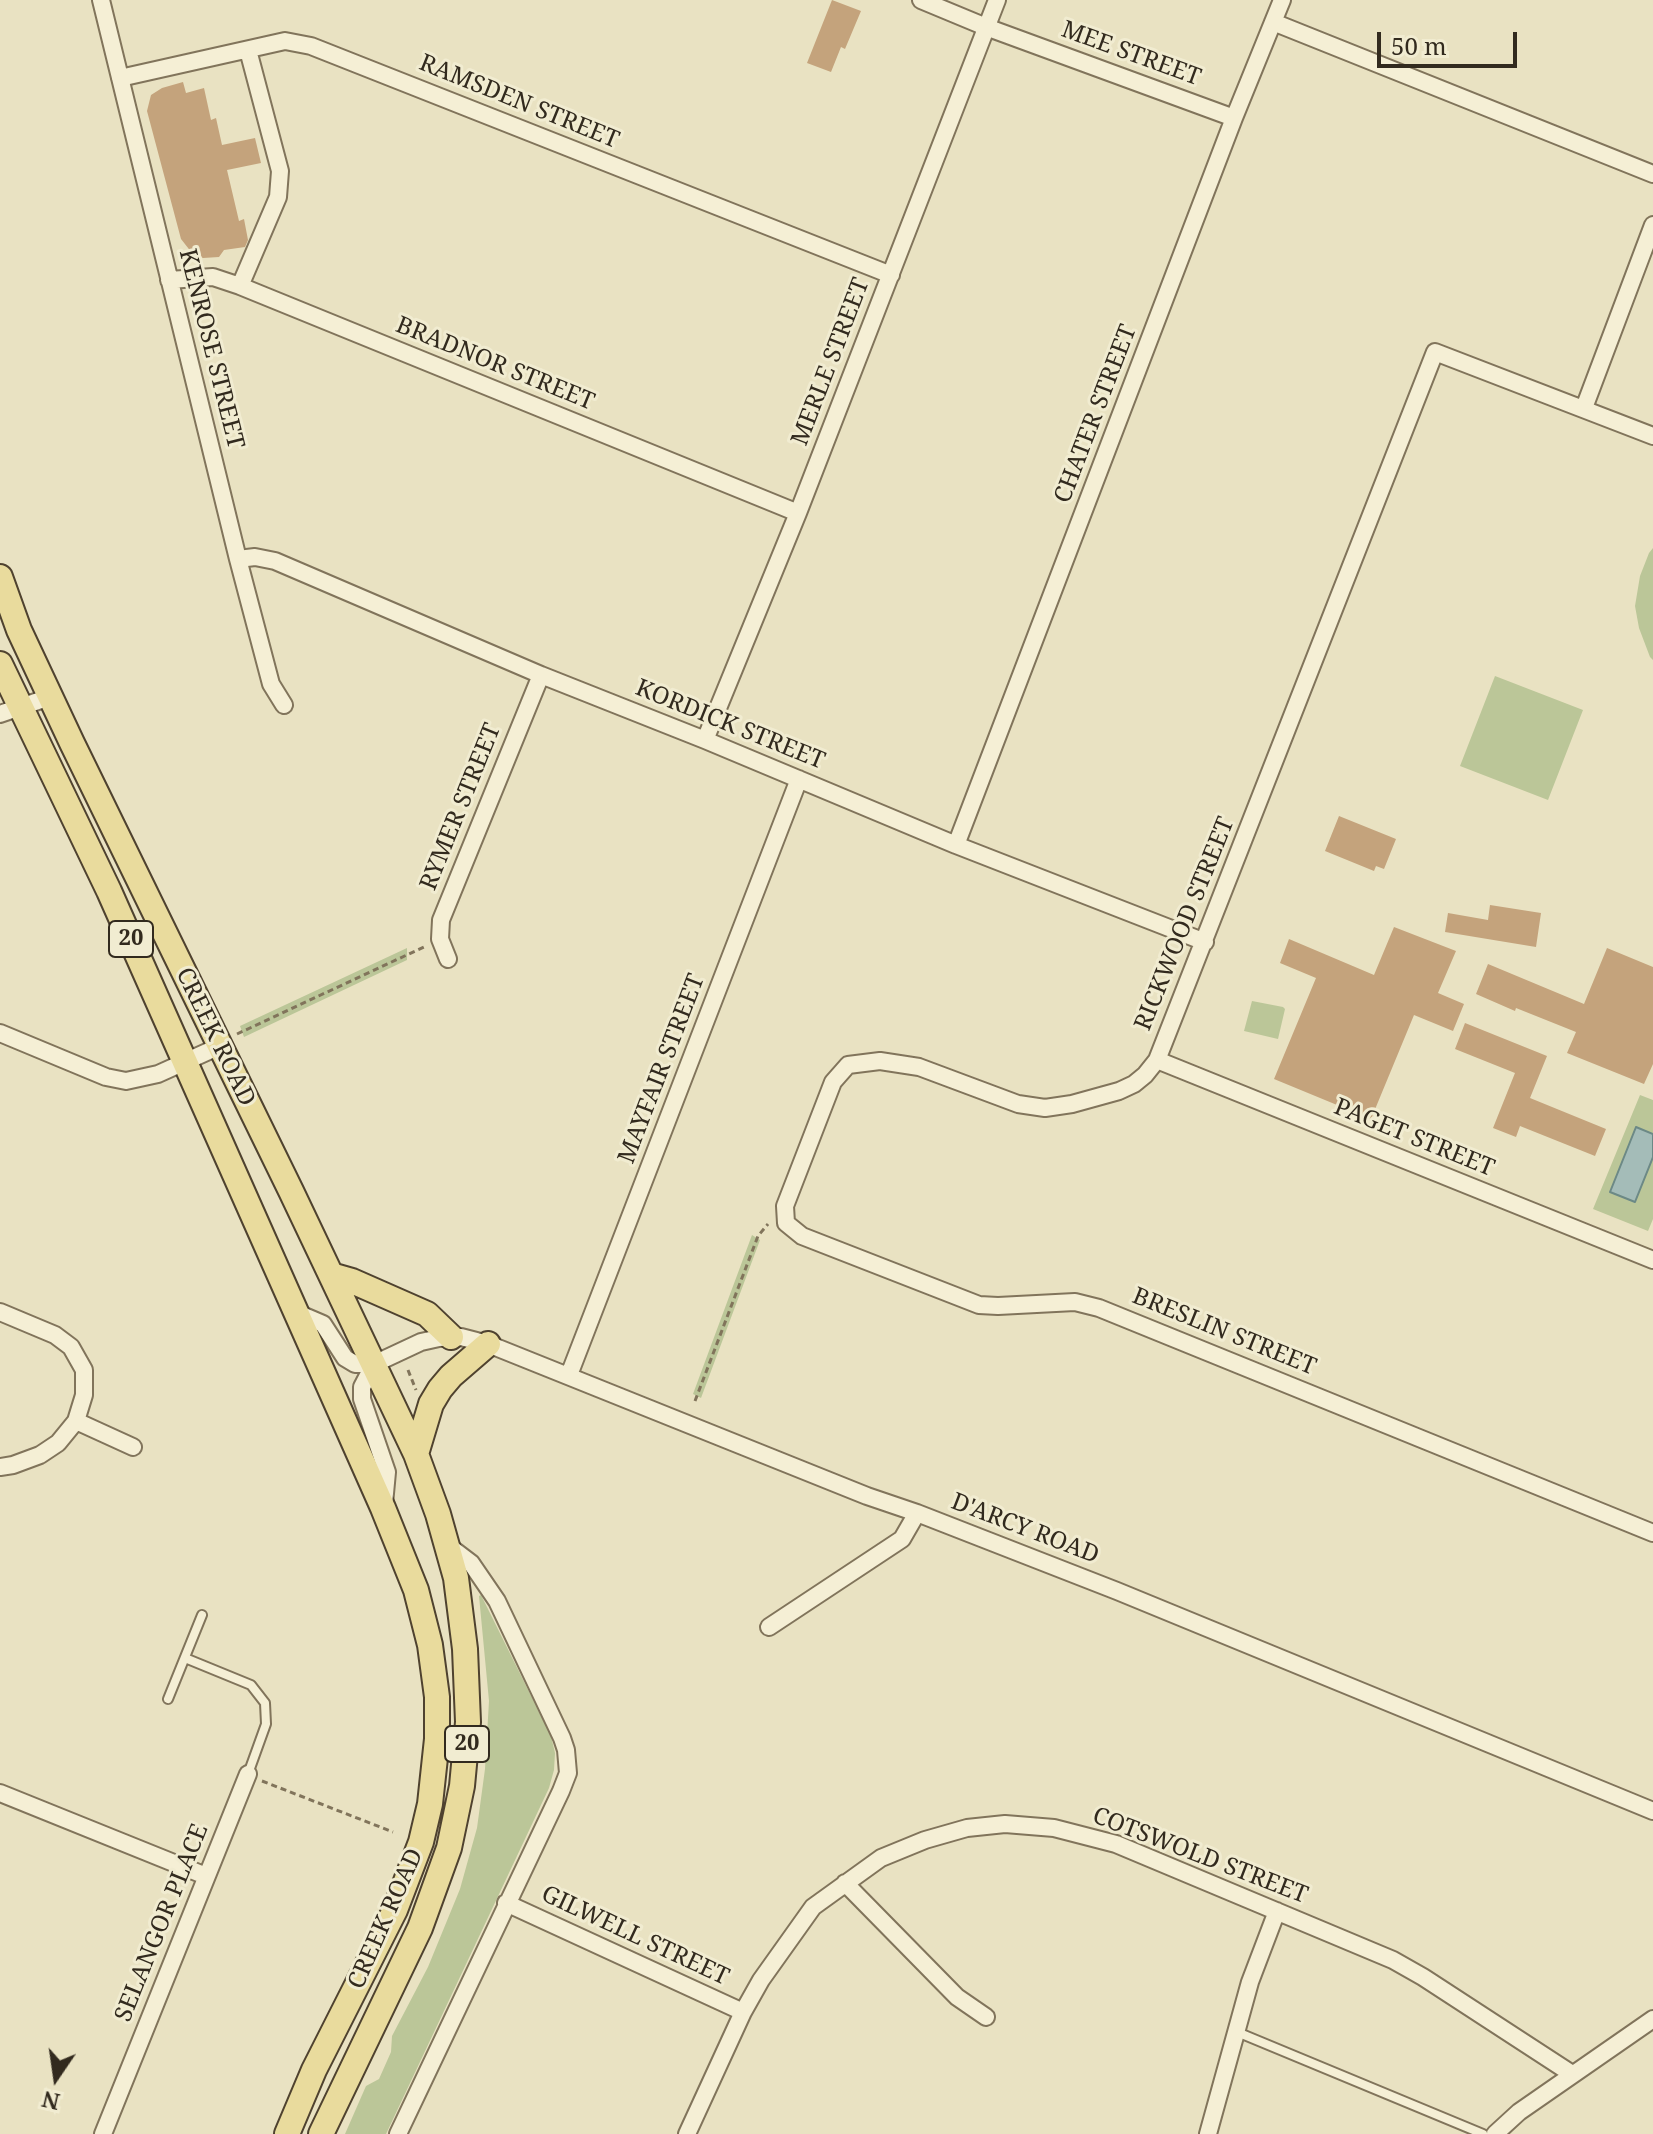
<!DOCTYPE html>
<html>
<head>
<meta charset="utf-8">
<style>
	body { margin:0 }
	#map { position:relative; width:1653px; height:2134px; overflow:hidden; background:#e9e2c2; font-family:"Noto Serif",serif }
	canvas { display:block }
	.north { position:absolute; left:16px; top:2038px; width:80px; height:80px; -webkit-text-stroke:6px #f1ecd1; paint-order:stroke; rotate:193deg; font-size:22px; font-weight:700; line-height:32px; text-align:center; color:#322a1e }
	.north::after { content:''; display:block; margin:auto; width:28px; height:36px; background:#322a1e; clip-path:polygon(50% 0,100% 100%,50% 72%,0 100%) }
	.scale { position:absolute; left:1377px; top:32px; width:140px; height:36px; box-sizing:border-box; border:4px solid #322a1e; border-top:0; padding-left:10px; font-size:24px; line-height:28px; white-space:nowrap; color:#322a1e; -webkit-text-stroke:6px #f1ecd1; paint-order:stroke }
</style>
</head>
<body>
<div id="map">
<canvas width="1653" height="2134"></canvas>
<div class="north">N</div>
<div class="scale">50 m</div>
</div>
<script>
const ctx = document.querySelector('canvas').getContext('2d');
ctx.lineJoin = 'round';
function fillPath(path, color) { ctx.fillStyle = color; ctx.fill(path, 'evenodd'); }
const poly = rows => new Path2D(rows.map(r => 'M' + r).join(''));
function strokePath(path, color, width, dash) { ctx.strokeStyle = color; ctx.lineWidth = width; ctx.lineCap = dash ? 'butt' : 'round'; ctx.setLineDash(dash || []); ctx.stroke(path); }
function label(font, color, halo, rows, align = 'center') {
  ctx.font = font + ' "Noto Serif",serif'; ctx.lineWidth = 6; ctx.setLineDash([]); ctx.textBaseline = 'middle'; ctx.strokeStyle = halo; ctx.fillStyle = color; for (const [text, x, y, turn = 0] of rows) {
    ctx.save(); ctx.translate(x, y); ctx.rotate((+turn || 0) * Math.PI / 180); ctx.textAlign = isNaN(turn) ? turn : align; if (halo) ctx.strokeText(text, 0, 0); ctx.fillText(text, 0, 0); ctx.restore();
  }
}
fillPath(poly([
	[1653,548,1653,660,1650,657,1639,628,1635,606,1640,576,1649,553],
	[1495,676,1583,710,1548,800,1460,766],
	[407,948,407,960,244,1037,240,1026],
	[1252,1001,1283,1007,1285,1009,1278,1039,1244,1031],
	[1640,1095,1653,1100,1653,1219,1648,1231,1593,1209],
	[752,1235,760,1240,701,1398,693,1394],
	[481,1595,551,1736,555,1753,554,1770,549,1788,386,2134,345,2134,366,2086,379,2079,391,2052,392,2036,428,1967,460,1889,477,1828,485,1769,489,1701,479,1596]
]), '#bbc698');
const water = poly([
	[1636,1127,1653,1134,1653,1157,1635,1202,1610,1192,1636,1127]
]);
fillPath(water, '#a4bcb8');
strokePath(water, '#6c8986', 2);
fillPath(poly([
	[832,0,861,11,845,49,841,47,831,72,807,63],
	[183,82,186,93,204,88,211,120,216,118,222,145,255,138,261,163,227,170,239,221,244,219,248,240,245,247,224,250,219,257,203,258,192,253,181,239,147,111,151,95,162,88],
	[1339,816,1396,839,1384,869,1376,866,1374,871,1325,851],
	[1490,905,1541,913,1536,947,1445,932,1448,913,1488,920],
	[1394,927,1456,951,1438,993,1464,1004,1453,1031,1414,1015,1371,1119,1274,1079,1316,978,1280,963,1289,939,1374,975],
	[1607,948,1653,967,1653,1064,1644,1084,1567,1053,1576,1032,1516,1008,1515,1011,1476,994,1488,964,1584,1004],
	[1465,1023,1547,1056,1530,1098,1606,1129,1595,1156,1520,1126,1516,1137,1493,1128,1515,1073,1455,1049]
]), '#c4a37c');
const lane = poly([
	[185,1658,251,1685,265,1703,266,1724,248,1774],
	[168,1699,202,1615],
	[1237,2032,1483,2134]
]);
const street = poly([
	[101,0,238,559,271,684,284,705],
	[921,0,986,27,1234,118],
	[1273,22,1653,174],
	[120,78,285,41,311,46,891,275],
	[169,280,213,277,240,286,798,513],
	[240,286,278,197,280,171,248,50],
	[1584,408,1653,225],
	[1653,436,1435,352,1157,1060,1145,1075,1134,1084,1119,1091,1072,1104,1045,1108,1018,1104,919,1067,880,1061,848,1065,833,1082,785,1206,786,1223,802,1236,979,1305,998,1306,1075,1302,1099,1308,1653,1533],
	[238,559,255,557,275,561,541,675,705,740,956,845,1205,942],
	[0,714,50,697],
	[705,740,798,513,997,0],
	[956,845,1234,118,1282,0],
	[448,959,440,939,441,920,541,675],
	[0,1033,106,1077,126,1081,158,1074,220,1046],
	[1157,1060,1653,1260],
	[0,1312,55,1335,71,1347,84,1370,84,1395,76,1421,58,1443,40,1455,13,1465,0,1467],
	[295,1312,323,1324,345,1358,355,1364,374,1364,421,1342,439,1338,461,1337,488,1344,867,1496,917,1513,1117,1591,1653,1811],
	[374,1364,362,1387,362,1399,387,1472,384,1504],
	[569,1375,799,779],
	[76,1421,133,1447],
	[769,1627,902,1539,917,1513],
	[0,1793,206,1876],
	[845,1883,957,1997,986,2017],
	[506,1903,743,2012],
	[103,2134,248,1774],
	[398,2134,561,1791,568,1773,566,1750,562,1738,497,1601,471,1563,446,1544],
	[687,2134,743,2012,761,1980,813,1907,881,1858,925,1840,967,1828,1005,1824,1054,1828,1116,1844,1393,1960,1423,1977,1572,2074],
	[1208,2134,1250,1982,1277,1911],
	[1495,2134,1519,2112,1653,2019]
]);
const primary = poly([
	[0,577,19,630,72,743,291,1191,416,1454,438,1514,456,1578,465,1649,468,1722,462,1786,449,1848,420,1928,321,2134],
	[0,664,109,891,383,1508,416,1590,430,1645,437,1697,437,1739,430,1804,421,1842,395,1910,314,2070,287,2134],
	[331,1275,352,1281,427,1314,451,1337],
	[416,1454,431,1404,440,1389,451,1376,488,1344]
]);
strokePath(lane, '#81745b', 12);
strokePath(street, '#81745b', 20);
strokePath(primary, '#4f422f', 28);
strokePath(poly([
	[237,1034,426,946],
	[408,1370,416,1390],
	[695,1401,758,1236,768,1224],
	[262,1781,393,1832]
]), '#81745b', 3, [6, 4]);
strokePath(lane, '#f5efd5', 8);
strokePath(street, '#f5efd5', 16);
strokePath(primary, '#e9db9d', 24);
for (const [x, y, w] of [
	[131,939,44],
	[467,1744,44]
]) { const box = new Path2D(); box.roundRect(x - w / 2, y - 18, w, 36, 6); ctx.fillStyle = '#f1ecd1'; ctx.fill(box); strokePath(box, '#322a1e', 2); }
label('bold 22px', '#322a1e', null, [
	["20",131,939],
	["20",467,1744]
]);
label('24px', '#322a1e', '#f1ecd1', [
	["MEE STREET",1131,54,20],
	["RAMSDEN STREET",519,102,22],
	["KENROSE STREET",211,349,76],
	["MERLE STREET",831,362,-69],
	["BRADNOR STREET",495,364,22],
	["CHATER STREET",1096,414,-69],
	["KORDICK STREET",730,725,22],
	["RYMER STREET",461,807,-68],
	["RICKWOOD STREET",1185,924,-68],
	["CREEK ROAD",215,1037,64],
	["MAYFAIR STREET",662,1069,-69],
	["PAGET STREET",1414,1138,22],
	["BRESLIN STREET",1224,1332,22],
	["D'ARCY ROAD",1025,1529,21],
	["COTSWOLD STREET",1200,1856,21],
	["CREEK ROAD",386,1919,-66],
	["SELANGOR PLACE",162,1923,-68],
	["GILWELL STREET",635,1936,25]
]);
</script>
</body>
</html>
